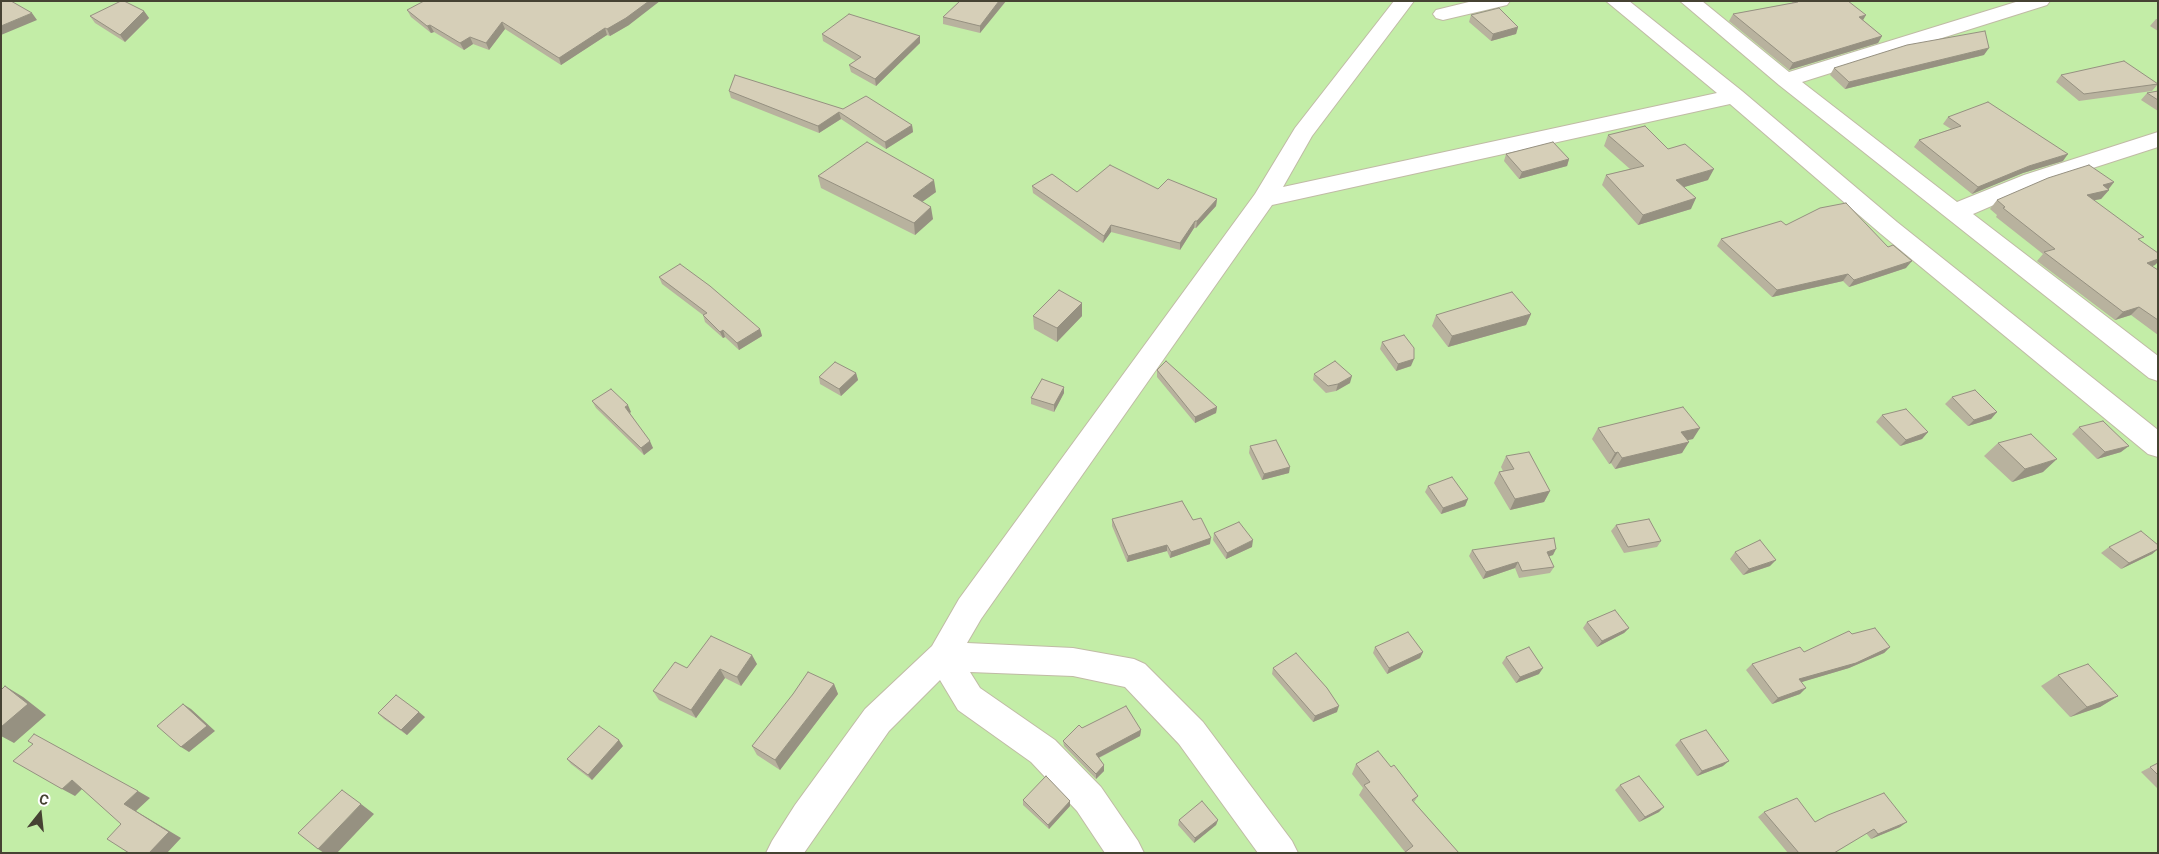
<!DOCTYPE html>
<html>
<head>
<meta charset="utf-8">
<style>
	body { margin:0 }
	#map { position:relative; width:2159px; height:854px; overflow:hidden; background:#f4f1e3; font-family:Roboto,sans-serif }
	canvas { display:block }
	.frame { position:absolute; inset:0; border:2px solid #464233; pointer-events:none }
	.north { position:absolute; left:15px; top:789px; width:50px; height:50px; -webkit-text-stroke:4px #fff; paint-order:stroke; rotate:16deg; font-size:14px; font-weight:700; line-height:20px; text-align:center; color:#464233 }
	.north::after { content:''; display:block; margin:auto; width:18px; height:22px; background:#464233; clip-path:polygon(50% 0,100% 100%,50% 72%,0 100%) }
</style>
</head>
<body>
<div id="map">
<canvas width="2159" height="854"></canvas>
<div class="frame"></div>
<div class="north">С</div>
</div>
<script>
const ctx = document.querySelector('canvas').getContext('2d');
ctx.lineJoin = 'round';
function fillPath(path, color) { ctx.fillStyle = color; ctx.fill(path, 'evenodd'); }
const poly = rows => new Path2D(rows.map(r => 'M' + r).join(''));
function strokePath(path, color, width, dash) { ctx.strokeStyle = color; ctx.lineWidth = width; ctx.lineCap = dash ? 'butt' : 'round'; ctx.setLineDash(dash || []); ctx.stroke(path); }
fillPath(poly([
	[1,1,2158,1,2158,853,1,853]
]), '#c3eda7');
const street = poly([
	[1394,1,1414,1,1312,136,1283,187,1717,93,1606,1,1629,1,1742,91,1897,222,2158,430,2158,457,2148,454,1881,234,1730,104,1272,205,981,619,967,643,1073,648,1134,659,1145,664,1203,722,1292,841,1298,853,1258,853,1179,744,1125,687,1073,676,970,672,980,688,1055,740,1101,787,1138,841,1144,853,1105,853,1077,811,1031,762,958,710,940,680,889,731,804,853,766,853,772,841,795,805,865,709,932,646,959,599,1255,194,1295,128,1394,1],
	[1473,1,1510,1,1507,5,1443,20,1436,18,1433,14,1436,10,1473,1],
	[1680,1,1702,1,1789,72,2019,1,2050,1,2047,5,1802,82,1957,202,2024,175,2158,132,2158,147,2040,185,1973,214,2158,356,2158,381,2149,378,1779,85,1680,1]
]);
strokePath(street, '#c0bba5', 2);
fillPath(street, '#fff');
fillPath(poly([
	[960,1,1006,1,980,33,943,24,943,17],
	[1793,1,1848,1,1863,20,1882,36,1878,43,1789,70,1729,21,1733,14,1792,3],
	[407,10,629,25,610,36,607,35,561,65,505,29,489,50,473,44,464,50,434,32,431,33,411,17],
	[144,11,149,18,125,42,95,23,90,16],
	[1471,15,1518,27,1516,34,1491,41,1469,22],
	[2156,19,2158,19,2158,31,2150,26],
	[822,34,920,43,876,86,851,72,849,65,856,61,823,41],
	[1984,55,1845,89,1830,75,1834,68],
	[2061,75,2158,84,2152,91,2079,101,2056,82],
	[729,91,843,109,912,125,913,132,886,149,841,119,819,133,731,98],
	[2158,91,2158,111,2141,100,2147,93],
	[1948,117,2063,161,2023,173,1972,194,1914,147,1919,140,1951,129,1943,124],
	[1608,135,1668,149,1708,180,1684,187,1691,209,1638,225,1602,185,1606,175,1630,169,1604,146],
	[1506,154,1569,159,1567,166,1519,179,1504,161],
	[818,176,936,192,922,202,933,219,915,235,821,188],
	[2114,182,2108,190,2109,190,2101,199,2094,200,2140,241,2155,265,2152,266,2158,270,2158,335,2131,315,2115,320,2037,261,2043,254,1996,217,1997,215,1990,209,1997,200],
	[1032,186,1077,192,1158,189,1217,199,1216,206,1196,228,1194,228,1180,250,1111,232,1103,243,1033,193],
	[1786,225,1906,268,1849,287,1843,281,1772,297,1717,246,1721,239],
	[659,277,760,329,762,336,739,350,725,337,723,338,705,322,703,315,662,284],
	[1531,314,1526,325,1448,347,1432,326,1436,315],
	[1033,316,1082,316,1057,342,1034,329],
	[1382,342,1411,366,1396,371,1380,349],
	[1157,370,1217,407,1216,413,1195,423,1157,377],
	[856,373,858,380,841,396,820,384,819,377],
	[1314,374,1350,383,1336,391,1326,393,1313,380],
	[1064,393,1054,412,1031,404,1031,398],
	[1952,397,1997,412,1991,419,1968,426,1945,404],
	[592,401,631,412,630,413,653,448,644,455,596,408],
	[1882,415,1928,432,1922,439,1900,446,1876,422],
	[2079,427,2121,452,2097,459,2072,434],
	[1598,428,1693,439,1687,440,1682,453,1615,469,1611,463,1609,464,1592,439],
	[1998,443,2043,472,2012,482,1984,456],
	[1250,446,1289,473,1262,480,1249,453],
	[1506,456,1550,491,1544,502,1510,510,1494,483,1499,472,1503,471,1501,467],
	[1428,486,1468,499,1465,506,1441,514,1425,492],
	[1112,519,1193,520,1210,544,1170,558,1167,551,1127,562,1112,526],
	[1616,525,1661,541,1657,547,1624,553,1611,531],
	[1214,533,1252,547,1226,559,1213,540],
	[2158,545,2158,549,2152,554,2121,569,2101,553,2109,547],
	[1472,550,1553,555,1549,556,1554,567,1550,573,1519,578,1515,568,1483,579,1469,556],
	[1735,552,1770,566,1743,575,1730,559],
	[1587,622,1629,628,1624,633,1597,647,1583,628],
	[1852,634,1890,647,1884,653,1849,668,1801,682,1800,694,1772,704,1746,670,1752,664,1804,652],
	[1375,647,1423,652,1420,658,1387,674,1373,653],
	[1506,657,1539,674,1516,683,1502,663],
	[757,664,741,686,725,678,696,718,659,700,653,691,687,668],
	[1273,668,1337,712,1313,722,1272,674],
	[2058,675,2118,696,2100,707,2070,717,2041,686],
	[834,684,838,694,780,770,757,755,752,746],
	[378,713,425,717,407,735,384,719],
	[1082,728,1141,730,1140,736,1099,758,1104,765,1104,771,1096,779,1064,746,1063,741],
	[1680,740,1723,766,1697,776,1675,745],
	[623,746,592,780,571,764,567,759],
	[2158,763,2158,789,2141,772],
	[1356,764,1391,767,1418,796,1414,802,1459,853,1405,852,1359,795,1363,788,1352,774],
	[1620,785,1659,812,1639,822,1615,790],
	[1023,800,1070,806,1049,829,1023,805],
	[1764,812,1815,822,1900,827,1871,839,1866,833,1834,853,1788,853,1758,817],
	[1179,820,1218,820,1216,825,1194,843,1178,825]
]), '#b8b29e');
fillPath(poly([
	[649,1,660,1,629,25,610,36,607,29],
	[999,1,1006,1,980,33,980,26],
	[144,11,149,18,125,42,120,35],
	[32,13,37,20,1,35,1,26],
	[1866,15,1862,22,1859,17],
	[502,22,505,29,489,50,486,43],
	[430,25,434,32,431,33,427,26],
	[1518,27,1516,34,1491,41,1493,34],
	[605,28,607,35,561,65,559,58],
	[920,36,920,43,876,86,875,79],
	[1882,36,1878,43,1789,70,1793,63],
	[470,37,473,44,464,50,460,43],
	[1989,48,1984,55,1845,89,1849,82],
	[839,112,841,119,819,133,818,126],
	[912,125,913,132,886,149,885,142],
	[2068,154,2063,161,2023,173,1972,194,1978,187,2029,166],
	[1569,159,1567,166,1519,179,1522,172],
	[1714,169,1708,180,1671,191,1676,180],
	[934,180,936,192,915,207,913,196],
	[2114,182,2107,191,2109,190,2101,199,2079,203,2087,195,2103,185],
	[1696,198,1691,209,1638,225,1643,215],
	[1217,199,1216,206,1196,228,1197,221],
	[931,207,933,219,915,235,914,223],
	[1195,221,1194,228,1180,250,1180,243],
	[1111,225,1111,232,1103,243,1104,236],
	[2158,259,2158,262,2155,265,2139,271,2147,263],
	[1912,261,1906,268,1849,287,1854,280],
	[1848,274,1843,281,1772,297,1777,290],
	[1082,303,1082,316,1057,342,1057,328],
	[2139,307,2131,315,2115,320,2123,312],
	[1531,314,1526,325,1448,347,1452,336],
	[760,329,762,336,739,350,737,343],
	[723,330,725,337,723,338,720,332],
	[1414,359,1411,366,1396,371,1398,364],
	[856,373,858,380,841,396,839,389],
	[1352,376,1350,383,1336,391,1338,384],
	[1064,387,1064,393,1054,412,1054,405],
	[628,405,631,412,629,413,625,407],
	[1217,407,1216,413,1195,423,1195,417],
	[1997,412,1991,419,1968,426,1974,420],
	[1700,428,1693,439,1674,443,1681,432],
	[1928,432,1922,439,1900,446,1906,440],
	[650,441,653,448,644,455,641,448],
	[1689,442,1682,453,1615,469,1622,458],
	[2129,446,2121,452,2097,459,2105,452],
	[1618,452,1611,463,1609,464,1615,453],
	[2057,459,2043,472,2012,482,2025,469],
	[1290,467,1289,473,1262,480,1264,474],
	[1550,491,1544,502,1510,510,1515,499],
	[1468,499,1465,506,1441,514,1443,508],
	[1211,538,1210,544,1170,558,1171,552],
	[1253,540,1252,547,1226,559,1227,553],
	[1167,545,1167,551,1127,562,1128,556],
	[1556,549,1553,555,1544,558,1547,552],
	[2158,549,2152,554,2121,569,2129,563],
	[1776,560,1770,566,1743,575,1749,569],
	[1518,562,1515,568,1483,579,1486,572],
	[1629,628,1624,633,1597,647,1602,641],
	[1890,647,1884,653,1849,668,1792,685,1799,679],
	[1423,652,1420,658,1387,674,1389,668],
	[752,655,757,664,741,686,737,677],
	[1543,668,1539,674,1516,683,1520,677],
	[720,669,725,678,696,718,691,710],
	[834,684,838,694,780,770,775,760],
	[5,686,23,697,46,715,14,743,1,736,1,727],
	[1806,688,1800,694,1772,704,1778,698],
	[2118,696,2100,707,2070,717,2087,707],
	[183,704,191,709,215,731,189,752,181,747],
	[1339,706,1337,712,1313,722,1315,716],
	[419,712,425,717,407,735,401,730],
	[1141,730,1140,736,1096,759,1096,754],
	[619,740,623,746,592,780,588,775],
	[1729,761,1723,766,1697,776,1702,771],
	[1104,765,1104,771,1096,779,1096,774],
	[72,780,84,787,75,796,62,789],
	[138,791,150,798,136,811,181,838,167,853,149,853,124,804],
	[1070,801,1070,806,1049,829,1048,825],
	[361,804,374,814,337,853,324,853,318,849],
	[1664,807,1659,812,1639,822,1645,817],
	[1218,820,1216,825,1194,843,1195,838],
	[1907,822,1900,827,1871,839,1878,834]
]), '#969181');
const building = poly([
	[1,1,11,1,32,13,1,26,1,1],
	[121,1,124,1,144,11,120,35,90,16,121,1],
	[424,1,649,1,626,18,607,29,605,28,559,58,502,22,486,43,470,37,460,43,430,25,427,26,407,10,424,1],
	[960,1,999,1,980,26,943,17,960,1],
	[1797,1,1848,1,1866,15,1859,17,1882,36,1793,63,1733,14,1798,2,1797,1],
	[1499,8,1518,27,1493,34,1471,15,1499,8],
	[849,14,920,36,875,79,849,65,861,57,822,34,849,14],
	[1985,31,1989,48,1849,82,1834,68,1907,45,1985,31],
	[2124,61,2158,84,2084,94,2061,75,2124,61],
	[735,75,843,109,866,96,912,125,885,142,839,112,818,126,729,91,735,75],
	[2158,91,2158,100,2147,93,2158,91],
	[1988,102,2068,154,2029,166,1978,187,1919,140,1961,126,1948,117,1988,102],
	[1645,126,1668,149,1685,144,1714,169,1676,180,1696,198,1643,215,1606,175,1644,166,1608,135,1645,126],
	[867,142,934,180,913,196,931,207,914,223,818,176,867,142],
	[1553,142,1569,159,1522,172,1506,154,1553,142],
	[1110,165,1158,189,1168,179,1217,199,1197,221,1195,221,1180,243,1111,225,1104,236,1032,186,1052,174,1077,192,1110,165],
	[2089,165,2114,182,2103,185,2109,190,2087,195,2144,237,2138,239,2158,253,2158,259,2147,263,2158,270,2158,320,2139,307,2123,312,2044,252,2055,249,2003,208,2005,207,1997,200,2048,178,2089,165],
	[1846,203,1888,247,1893,245,1912,261,1854,280,1848,274,1777,290,1721,239,1781,221,1786,225,1820,208,1846,203],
	[680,264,710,286,760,329,737,343,723,330,720,332,703,315,707,313,659,277,680,264],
	[1059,290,1082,303,1057,328,1033,316,1059,290],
	[1512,292,1531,314,1452,336,1436,315,1512,292],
	[1404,335,1414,348,1414,359,1398,364,1382,342,1404,335],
	[1166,361,1217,407,1195,417,1157,370,1166,361],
	[1335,361,1352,376,1338,384,1328,386,1314,374,1335,361],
	[835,362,856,373,839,389,819,377,835,362],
	[1042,379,1064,387,1054,405,1031,398,1042,379],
	[611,389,628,405,625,407,650,441,641,448,592,401,611,389],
	[1975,390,1997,412,1974,420,1952,397,1975,390],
	[1683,407,1700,428,1681,432,1689,442,1622,458,1618,452,1615,453,1598,428,1683,407],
	[1906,409,1928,432,1906,440,1882,415,1906,409],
	[2103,421,2129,446,2105,452,2079,427,2103,421],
	[2031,434,2057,459,2025,469,1998,443,2031,434],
	[1276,440,1290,467,1264,474,1250,446,1276,440],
	[1529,452,1550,491,1515,499,1499,472,1514,469,1506,456,1529,452],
	[1452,477,1468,499,1443,508,1428,486,1452,477],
	[1182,501,1193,520,1201,518,1211,538,1171,552,1167,545,1128,556,1112,519,1182,501],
	[1649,519,1661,541,1628,547,1616,525,1649,519],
	[1239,522,1253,540,1227,553,1214,533,1239,522],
	[2141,531,2158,545,2158,549,2129,563,2109,547,2141,531],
	[1554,538,1556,549,1547,552,1554,567,1522,571,1518,562,1486,572,1472,550,1554,538],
	[1760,540,1776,560,1749,569,1735,552,1760,540],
	[1615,610,1629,628,1602,641,1587,622,1615,610],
	[1875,628,1890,647,1856,663,1799,679,1806,688,1778,698,1752,664,1800,647,1804,652,1849,631,1852,634,1875,628],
	[1408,632,1423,652,1389,668,1375,647,1408,632],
	[711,636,752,655,737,677,720,669,691,710,653,691,675,662,687,668,711,636],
	[1529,647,1543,668,1520,677,1506,657,1529,647],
	[1296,653,1327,688,1339,706,1315,716,1273,668,1296,653],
	[2088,664,2118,696,2087,707,2058,675,2088,664],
	[808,672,834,684,775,760,752,746,793,694,808,672],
	[5,686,28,704,1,727,1,690,5,686],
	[396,695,419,712,401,730,378,713,396,695],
	[183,704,207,726,181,747,157,726,183,704],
	[1126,706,1141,730,1096,754,1104,765,1096,774,1063,741,1079,725,1082,728,1126,706],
	[599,726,619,740,588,775,567,759,599,726],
	[1706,730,1729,761,1702,771,1680,740,1706,730],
	[34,734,138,791,124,804,169,832,149,853,129,853,107,839,121,824,72,780,62,789,13,761,33,744,28,741,34,734],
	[1378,751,1391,767,1394,765,1418,796,1412,800,1459,853,1404,853,1413,846,1364,785,1370,782,1356,764,1378,751],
	[2158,763,2158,775,2150,767,2158,763],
	[1046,776,1070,801,1048,825,1023,800,1046,776],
	[1639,776,1664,807,1645,817,1620,785,1639,776],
	[342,790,361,804,318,849,298,833,342,790],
	[1884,793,1907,822,1878,834,1874,829,1834,853,1799,853,1764,812,1797,798,1815,822,1828,815,1884,793],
	[1202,801,1218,820,1195,838,1179,820,1202,801]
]);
fillPath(building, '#d6cfb8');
strokePath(building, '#969181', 1);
</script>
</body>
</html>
